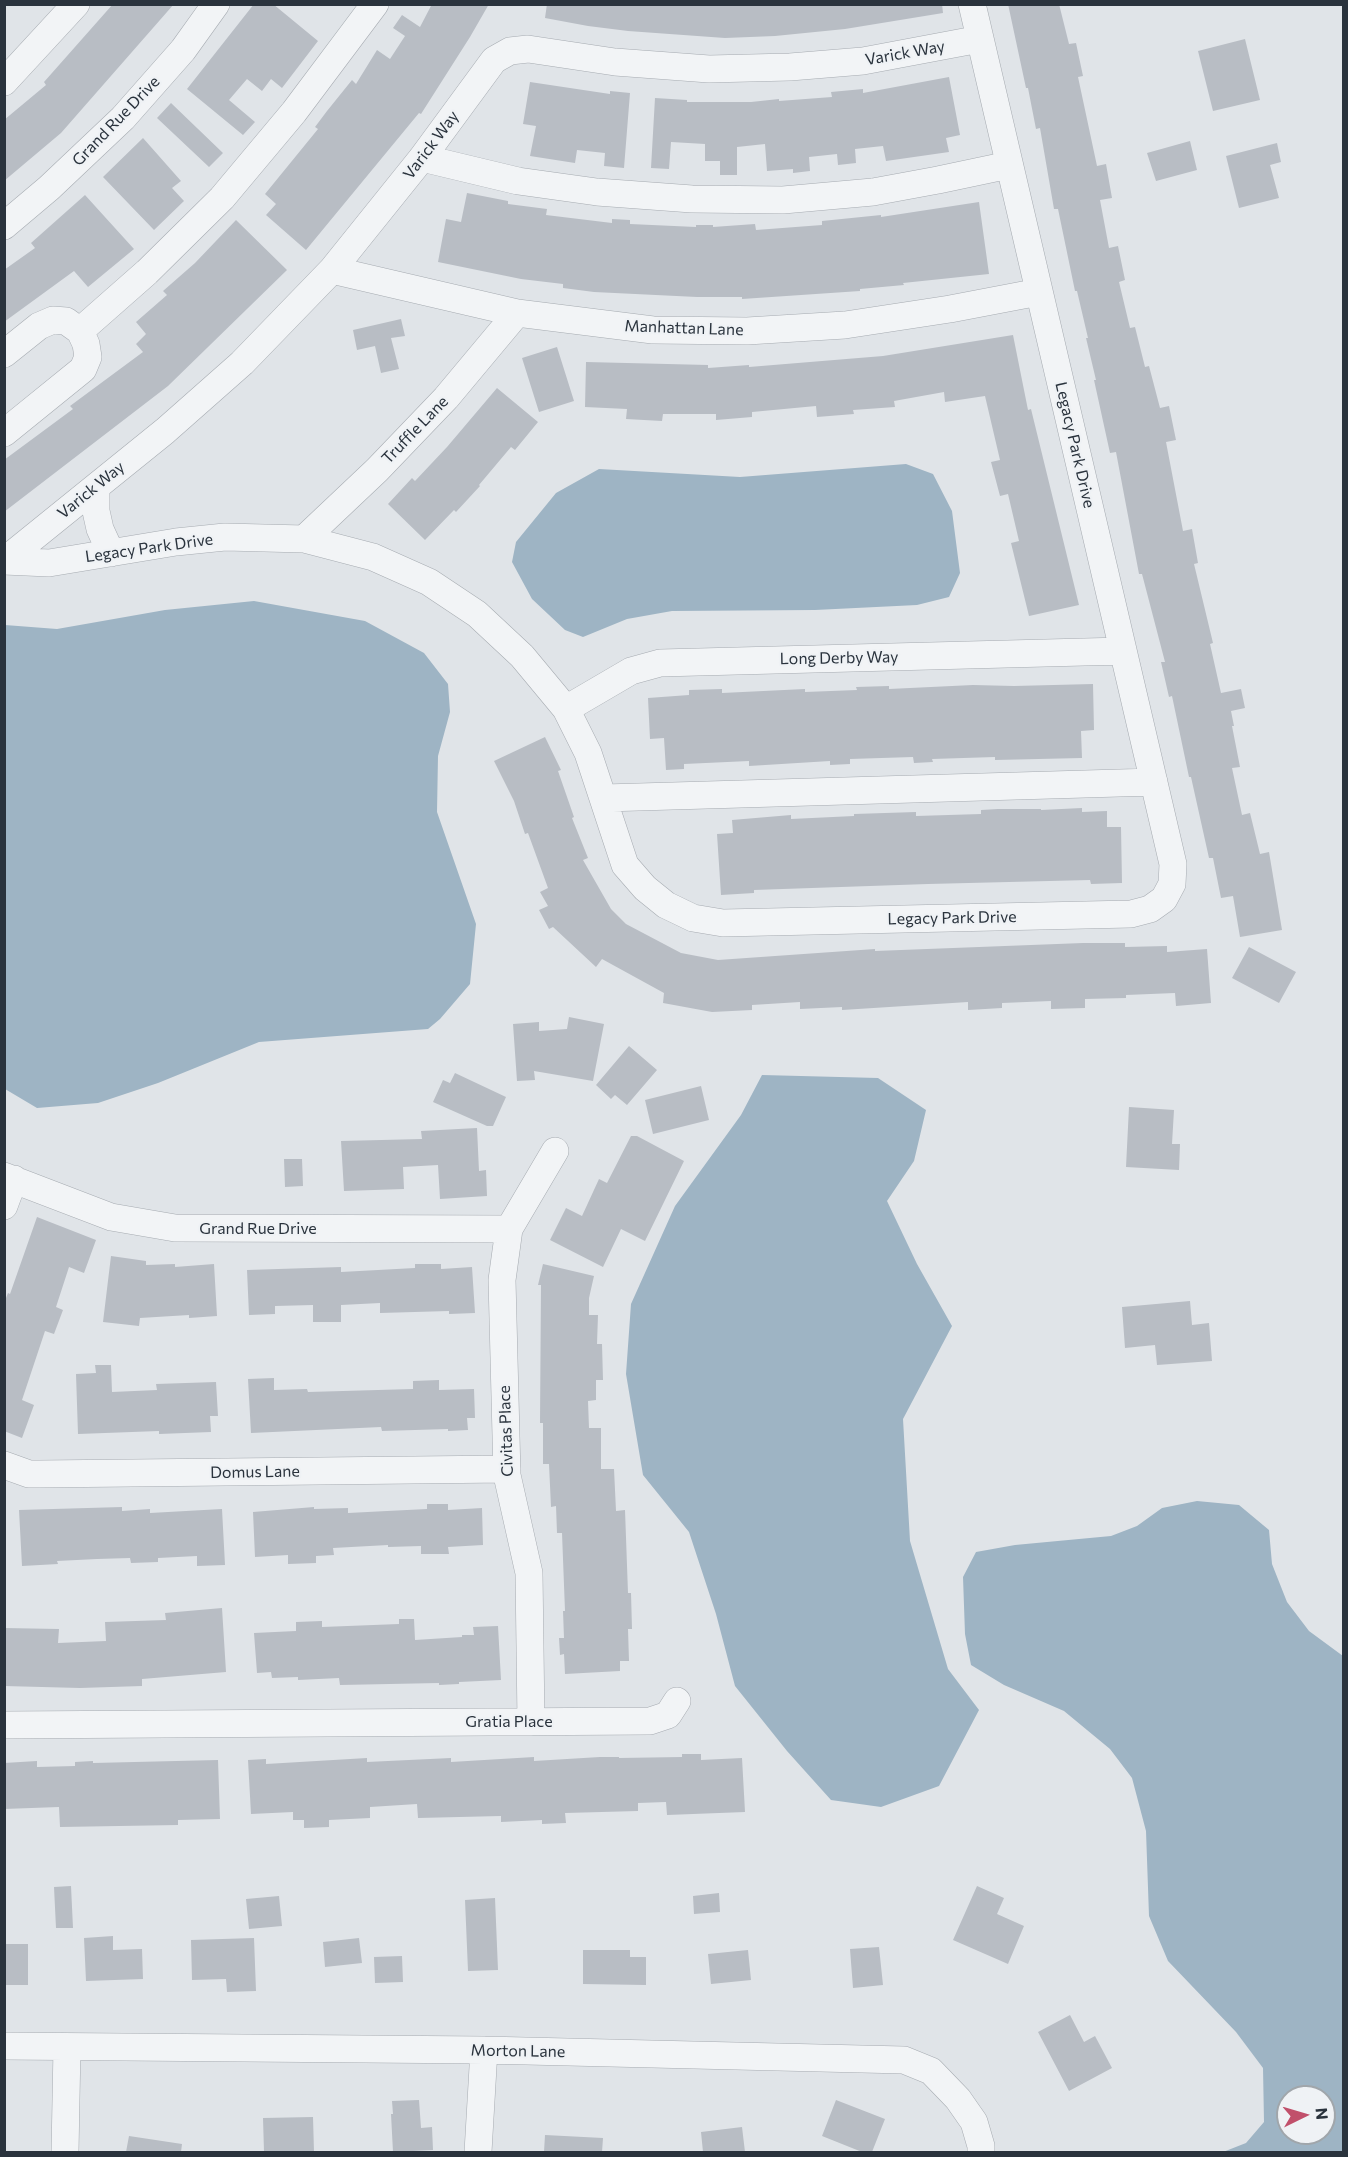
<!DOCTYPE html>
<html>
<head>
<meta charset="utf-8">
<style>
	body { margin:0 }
	#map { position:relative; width:1348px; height:2157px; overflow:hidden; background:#e0e4e8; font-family:Commissioner,sans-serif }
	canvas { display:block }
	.frame { position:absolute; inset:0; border:6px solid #2a333d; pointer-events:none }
	.north { position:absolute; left:1276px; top:2085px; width:60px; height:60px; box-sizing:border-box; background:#eff2f5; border:2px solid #a0a6ab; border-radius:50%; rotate:85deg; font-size:16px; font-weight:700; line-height:24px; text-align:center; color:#2a333d }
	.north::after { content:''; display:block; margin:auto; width:21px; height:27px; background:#c1506b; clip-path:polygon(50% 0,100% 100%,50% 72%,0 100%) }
</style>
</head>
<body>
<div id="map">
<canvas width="1348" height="2157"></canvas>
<div class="frame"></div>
<div class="north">N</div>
</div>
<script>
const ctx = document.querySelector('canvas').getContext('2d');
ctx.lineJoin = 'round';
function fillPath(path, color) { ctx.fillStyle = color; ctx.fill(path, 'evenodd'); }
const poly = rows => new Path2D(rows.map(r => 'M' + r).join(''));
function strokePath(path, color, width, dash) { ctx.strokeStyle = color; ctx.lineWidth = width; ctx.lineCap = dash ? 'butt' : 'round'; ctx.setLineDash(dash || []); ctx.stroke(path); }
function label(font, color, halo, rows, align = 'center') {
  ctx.font = font + ' Commissioner,sans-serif'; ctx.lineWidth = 4.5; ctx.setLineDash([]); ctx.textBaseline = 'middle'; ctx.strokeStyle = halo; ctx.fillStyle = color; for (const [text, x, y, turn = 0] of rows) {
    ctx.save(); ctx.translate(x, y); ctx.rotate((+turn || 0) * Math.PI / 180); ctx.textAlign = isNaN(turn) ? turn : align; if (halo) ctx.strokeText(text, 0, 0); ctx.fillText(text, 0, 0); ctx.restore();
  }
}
fillPath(poly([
	[906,464,933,474,952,511,960,573,949,597,917,605,815,610,672,611,627,619,583,637,565,630,532,599,512,562,516,542,556,493,599,469,740,477],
	[254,601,365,621,424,653,448,684,450,712,438,756,437,812,476,924,470,984,440,1019,428,1029,259,1042,158,1083,98,1103,37,1108,5,1089,5,625,57,629,165,610],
	[762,1075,878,1078,926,1110,914,1161,887,1201,917,1264,952,1326,903,1419,910,1541,948,1669,979,1710,939,1786,881,1807,831,1800,787,1751,735,1686,716,1614,689,1532,643,1475,626,1374,631,1304,675,1206,741,1115],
	[1197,1501,1239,1505,1269,1530,1272,1564,1287,1602,1309,1631,1343,1656,1343,2152,1223,2152,1246,2143,1264,2122,1263,2068,1236,2032,1168,1961,1149,1916,1146,1831,1132,1778,1110,1749,1064,1711,1004,1685,971,1665,965,1634,963,1577,976,1552,1015,1545,1111,1536,1137,1526,1162,1508],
	[1288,2097,1324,2097,1324,2133,1288,2133]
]), '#9eb4c4');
fillPath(poly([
	[113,4,174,4,61,133,4,181,4,120,46,85,44,82],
	[254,4,273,4,318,41,282,88,271,79,262,91,247,79,229,100,255,122,243,135,187,89],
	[432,4,489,4,470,37,421,114,419,113,306,250,266,215,276,204,265,194,318,129,315,127,327,111,352,80,356,84,377,50,390,59,405,36,393,28,402,15,420,27],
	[547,4,942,4,943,13,845,29,775,36,725,38,628,31,588,26,545,18],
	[1008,4,1059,4,1069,44,1076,43,1083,76,1078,77,1097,166,1106,164,1112,198,1100,200,1109,248,1118,246,1125,280,1119,282,1130,328,1135,327,1145,367,1149,366,1160,408,1169,406,1176,440,1166,442,1183,531,1192,529,1198,563,1194,564,1213,643,1210,644,1221,693,1241,689,1245,708,1231,711,1234,726,1232,726,1240,767,1232,768,1242,815,1250,813,1260,854,1269,852,1282,930,1240,937,1233,896,1221,898,1213,858,1209,858,1191,777,1189,777,1172,696,1169,697,1161,662,1165,662,1142,574,1139,574,1116,452,1110,453,1094,380,1096,380,1086,338,1088,338,1077,291,1075,291,1058,209,1054,209,1040,128,1036,129,1028,88,1026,88],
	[1245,39,1260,100,1213,111,1198,51],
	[949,77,960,135,946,138,949,152,886,161,883,146,855,149,856,163,838,165,837,154,809,157,810,171,793,173,793,169,767,171,765,144,737,147,737,175,720,175,720,161,705,161,705,144,671,142,669,169,651,168,655,98,687,100,687,102,751,102,779,99,779,101,832,97,831,92,863,89,863,93],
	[530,82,610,94,610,91,630,93,624,168,604,166,605,153,577,150,575,163,530,156,536,126,523,124],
	[171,103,223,153,209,167,157,118],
	[143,138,181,181,172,188,184,201,154,230,103,177],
	[1190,141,1197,170,1156,181,1147,153],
	[1277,143,1281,162,1270,165,1279,198,1239,208,1226,156],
	[467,193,508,201,508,204,547,209,546,215,612,223,612,219,630,220,630,224,696,227,696,225,713,225,713,227,755,224,756,230,822,225,822,221,881,215,881,217,979,202,989,274,903,283,904,285,860,289,860,291,742,299,742,297,697,297,594,292,563,288,563,284,521,279,438,262,446,219,461,222],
	[85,195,134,249,88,287,74,271,4,322,4,270,35,248,31,243],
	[236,220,287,270,168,386,4,512,4,460,73,409,70,406,143,352,136,344,146,334,136,322,167,295,163,291,195,263],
	[401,319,405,336,391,338,399,369,381,373,375,346,357,350,353,330],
	[1013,335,1028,410,1031,409,1079,605,1029,616,1011,543,1019,541,1008,494,1000,496,991,462,1000,460,985,396,945,402,944,392,894,401,895,407,853,410,854,414,817,417,816,406,752,412,752,417,716,420,716,414,663,414,662,421,626,419,627,409,585,407,586,362,708,365,708,368,749,365,749,367,883,356],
	[557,347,574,401,539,412,522,358],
	[497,388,538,422,515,450,511,447,479,485,480,486,456,512,454,510,425,540,388,504,412,478,415,481,447,447],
	[1093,684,1094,730,1081,731,1082,758,995,760,995,757,932,759,933,762,914,763,913,757,850,759,850,764,830,765,830,761,749,766,749,761,684,764,684,769,666,770,664,738,650,739,648,698,689,695,689,690,722,689,722,693,805,689,805,692,857,690,856,687,889,686,889,689,973,685,1014,686],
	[545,737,561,770,558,771,574,817,572,818,588,858,583,860,611,909,626,924,681,953,718,960,875,949,875,951,1083,943,1125,943,1125,947,1167,946,1167,952,1207,949,1211,1003,1176,1006,1175,993,1126,995,1126,998,1085,999,1085,1008,1051,1009,1051,1001,1002,1003,1002,1008,968,1010,968,1002,842,1010,842,1007,800,1009,800,1002,752,1005,752,1010,712,1012,663,1003,664,993,602,959,596,967,553,927,549,929,539,910,548,906,540,892,548,888,528,833,525,834,514,801,494,761],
	[1082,808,1082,812,1107,811,1107,827,1121,827,1122,883,1091,884,1090,880,928,884,754,890,754,893,721,895,717,834,733,833,732,820,791,815,791,819,854,816,854,814,916,812,916,816,981,814,981,810,998,809,1041,809,1041,810],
	[1249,947,1296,972,1279,1003,1232,978],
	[569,1017,604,1024,593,1081,534,1071,535,1080,517,1081,513,1024,539,1022,539,1031,567,1029],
	[629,1046,657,1070,627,1105,615,1095,611,1099,596,1085],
	[455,1073,506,1097,493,1126,487,1126,433,1102,443,1080,450,1083],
	[701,1086,709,1120,653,1134,645,1100],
	[1129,1107,1174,1110,1172,1144,1180,1144,1179,1170,1126,1167],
	[477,1128,479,1171,486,1170,487,1196,440,1199,438,1165,403,1167,404,1189,344,1191,341,1141,422,1139,421,1131],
	[631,1136,637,1136,684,1161,645,1241,621,1229,603,1267,550,1240,566,1208,582,1216,599,1179,607,1183],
	[284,1159,302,1159,303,1186,285,1187],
	[37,1217,96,1240,84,1273,69,1267,56,1307,63,1310,54,1334,45,1331,22,1400,34,1405,22,1438,4,1431,4,1303,8,1293,10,1294],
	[111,1256,146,1261,146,1265,175,1264,175,1267,214,1264,217,1316,189,1318,189,1315,140,1318,139,1326,103,1322],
	[415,1264,441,1264,441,1269,472,1267,475,1313,449,1314,449,1311,380,1313,380,1303,341,1305,341,1322,313,1322,313,1305,275,1306,275,1314,249,1315,247,1270,341,1267,341,1272,415,1268],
	[543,1264,594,1276,589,1298,589,1315,598,1315,597,1344,602,1344,603,1380,596,1380,596,1400,588,1401,589,1428,601,1428,601,1469,614,1469,616,1511,625,1510,628,1593,631,1593,632,1629,628,1629,629,1661,620,1661,620,1671,565,1674,564,1654,560,1655,559,1638,564,1638,563,1611,565,1611,562,1533,557,1533,556,1506,551,1507,549,1464,543,1464,543,1423,540,1423,541,1285,538,1285],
	[1190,1301,1192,1325,1209,1323,1212,1361,1157,1365,1155,1345,1125,1348,1122,1307],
	[95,1365,111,1365,112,1392,157,1390,156,1384,216,1382,218,1416,210,1416,211,1432,159,1434,159,1431,78,1434,76,1374,96,1373],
	[274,1378,274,1390,307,1389,308,1392,413,1389,413,1381,439,1380,439,1390,474,1389,475,1418,467,1418,468,1430,448,1431,448,1429,382,1431,381,1427,251,1433,248,1379],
	[427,1504,448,1504,448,1510,482,1508,483,1545,448,1547,449,1554,421,1554,421,1546,388,1547,388,1545,333,1548,334,1555,316,1556,316,1563,288,1564,288,1555,255,1557,253,1512,314,1507,314,1509,348,1508,348,1513,387,1511,427,1509],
	[122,1507,122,1511,150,1509,150,1513,222,1509,225,1565,197,1566,197,1556,158,1558,158,1562,131,1563,130,1558,97,1559,57,1561,58,1564,22,1566,19,1510],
	[222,1608,226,1672,142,1679,142,1686,80,1688,4,1686,4,1628,59,1629,58,1643,106,1641,105,1622,166,1620,165,1613],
	[399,1619,414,1619,415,1640,462,1637,462,1635,474,1635,473,1627,498,1626,501,1680,459,1682,459,1684,439,1685,439,1683,340,1685,339,1678,298,1680,298,1677,272,1678,271,1672,257,1673,254,1633,296,1631,296,1622,322,1621,322,1627,399,1624],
	[682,1754,701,1754,701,1760,742,1758,745,1812,667,1815,666,1802,638,1803,638,1811,565,1813,566,1823,542,1824,542,1820,501,1822,501,1816,418,1818,417,1804,370,1807,370,1818,329,1820,329,1827,304,1828,304,1820,293,1820,293,1812,251,1814,248,1760,266,1759,266,1764,367,1758,367,1762,451,1758,451,1762,534,1757,534,1761,600,1757,619,1757,619,1758,682,1757],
	[218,1760,220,1819,178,1820,178,1825,60,1827,59,1807,4,1809,4,1763,37,1761,37,1767,75,1766,75,1762,93,1761,93,1763],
	[71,1886,73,1928,56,1928,54,1887],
	[977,1886,1004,1898,997,1914,1024,1926,1008,1964,953,1940],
	[719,1893,720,1912,694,1914,693,1896],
	[279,1896,282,1926,249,1929,246,1899],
	[495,1898,498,1970,468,1971,465,1900],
	[113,1936,113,1950,142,1949,143,1979,86,1981,84,1938],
	[254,1938,256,1991,227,1992,226,1979,192,1980,191,1940],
	[359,1938,362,1963,325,1967,323,1942],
	[4,1944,28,1944,28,1985,4,1985],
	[879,1947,883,1985,853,1988,850,1949],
	[583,1950,630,1950,630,1957,646,1957,646,1985,583,1984],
	[748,1950,751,1980,711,1984,708,1954],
	[402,1956,403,1982,375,1983,374,1957],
	[1070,2015,1084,2042,1095,2036,1112,2068,1069,2091,1038,2032],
	[419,2100,421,2128,432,2127,433,2150,393,2152,391,2114,393,2114,392,2101],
	[836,2100,885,2119,872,2152,862,2152,822,2136],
	[313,2117,314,2152,264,2152,263,2118],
	[742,2127,745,2152,703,2152,701,2132],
	[545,2135,603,2138,602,2152,544,2152],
	[129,2136,182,2144,181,2152,126,2152]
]), '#b8bdc4');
const minor = poly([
	[4,82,76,4],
	[422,158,518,181,597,192,692,199,783,200,873,192,938,180,1009,165],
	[4,226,49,188,123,118,183,50,216,4],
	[332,270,517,313,653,330,747,331,845,325,950,309,1039,292],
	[80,331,147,272,222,198,294,112,375,4],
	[4,354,39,326,53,320,66,321,80,331,86,344,88,357,83,369,4,433],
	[96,487,96,511,100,529,111,553],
	[304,539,377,470,446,398,517,313],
	[4,561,49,563,176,542,225,537,304,539,373,557,429,582,477,614,522,656,566,709,588,753,625,865,645,888,666,905,693,918,723,923,1131,914,1150,909,1164,899,1172,884,1173,864,972,4],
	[4,561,165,431,242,363,332,270,422,158,494,60,510,51,528,49,615,62,709,69,790,67,863,61,980,39],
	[566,709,631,671,660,663,1123,651],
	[604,798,1154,782],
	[4,1176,111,1217,175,1228,509,1229],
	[4,1206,14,1179],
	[4,1465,29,1474,39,1474,507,1469],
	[531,1722,529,1573,507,1475,502,1280,509,1229,555,1151],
	[4,1725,650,1721,668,1715,677,1701],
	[4,2046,484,2050,904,2060,931,2071,958,2099,974,2122,981,2146,981,2152],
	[65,2152,67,2047],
	[478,2152,484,2050]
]);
strokePath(minor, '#a6abb1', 28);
strokePath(minor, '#f2f4f6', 27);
label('16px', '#2a333d', '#eff2f5', [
	["Varick Way",905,53,-10],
	["Grand Rue Drive",116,121,-46],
	["Varick Way",431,145,-53],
	["Manhattan Lane",684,328,2],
	["Truffle Lane",415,430,-46],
	["Legacy Park Drive",1075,445,77],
	["Varick Way",91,490,-39],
	["Legacy Park Drive",149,548,-8],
	["Long Derby Way",839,658,-1],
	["Legacy Park Drive",952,918,-1],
	["Grand Rue Drive",258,1229],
	["Civitas Place",506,1431,-92],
	["Domus Lane",255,1472,-1],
	["Gratia Place",509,1722],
	["Morton Lane",518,2051,1]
]);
</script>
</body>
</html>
